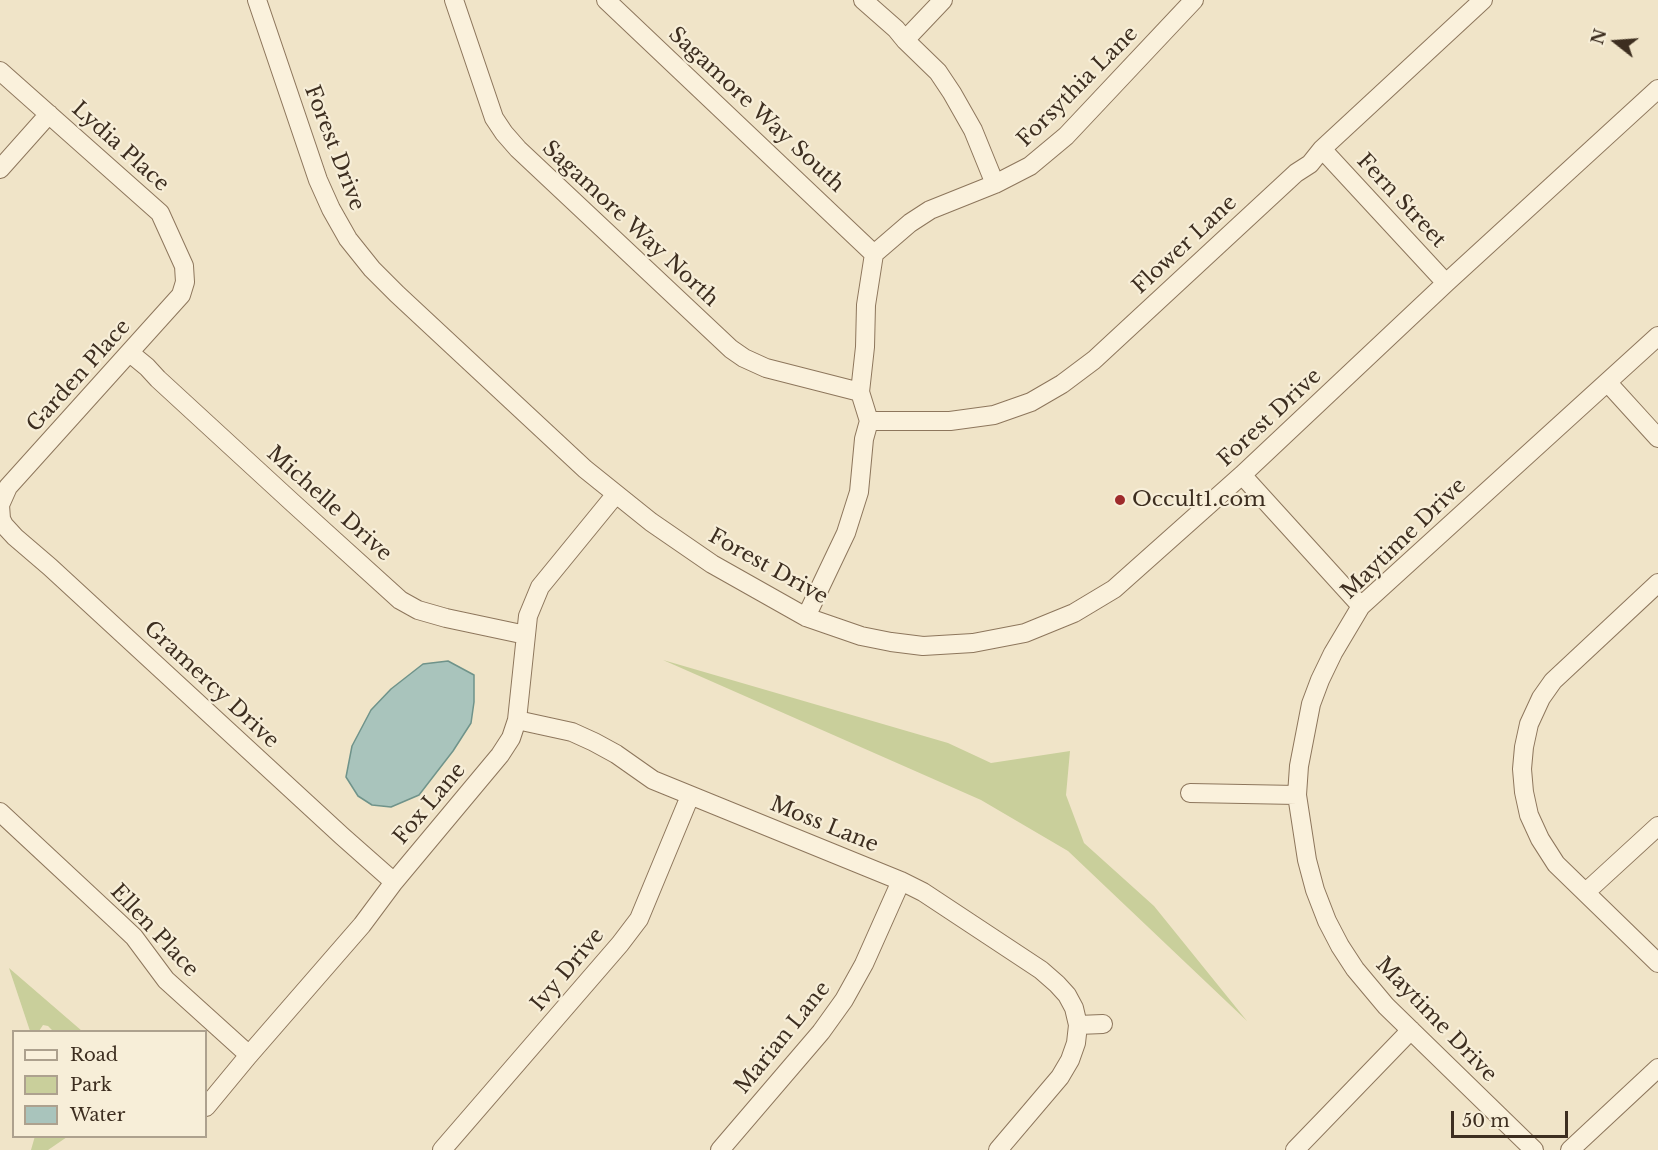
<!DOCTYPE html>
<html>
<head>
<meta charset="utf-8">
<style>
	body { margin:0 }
	#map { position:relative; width:1658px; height:1150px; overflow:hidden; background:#f0e4c8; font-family:"Libre Baskerville",serif }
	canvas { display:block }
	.legend { position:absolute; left:12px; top:1030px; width:195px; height:108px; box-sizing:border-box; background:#f7eed8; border:2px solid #ada18e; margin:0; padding:8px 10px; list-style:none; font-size:18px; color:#3d2e20 }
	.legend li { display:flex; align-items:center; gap:12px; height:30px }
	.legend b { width:30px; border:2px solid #ada18e }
	.north { position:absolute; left:1586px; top:12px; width:60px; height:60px; -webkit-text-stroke:4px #f7eed8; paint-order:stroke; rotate:287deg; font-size:16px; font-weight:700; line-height:24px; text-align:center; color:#3d2e20 }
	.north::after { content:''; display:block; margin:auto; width:21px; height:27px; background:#3d2e20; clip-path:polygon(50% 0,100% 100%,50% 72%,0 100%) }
	.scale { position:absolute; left:1451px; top:1111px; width:117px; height:27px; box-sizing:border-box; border:3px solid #3d2e20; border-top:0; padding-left:8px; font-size:18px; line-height:21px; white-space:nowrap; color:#3d2e20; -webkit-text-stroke:4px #f7eed8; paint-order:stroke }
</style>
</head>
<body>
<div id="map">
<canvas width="1658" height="1150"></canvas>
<ul class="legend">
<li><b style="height:8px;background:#faf1dc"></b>Road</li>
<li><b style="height:16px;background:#c9cf9b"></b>Park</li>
<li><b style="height:16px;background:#a9c4bc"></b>Water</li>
</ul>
<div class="north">N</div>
<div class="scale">50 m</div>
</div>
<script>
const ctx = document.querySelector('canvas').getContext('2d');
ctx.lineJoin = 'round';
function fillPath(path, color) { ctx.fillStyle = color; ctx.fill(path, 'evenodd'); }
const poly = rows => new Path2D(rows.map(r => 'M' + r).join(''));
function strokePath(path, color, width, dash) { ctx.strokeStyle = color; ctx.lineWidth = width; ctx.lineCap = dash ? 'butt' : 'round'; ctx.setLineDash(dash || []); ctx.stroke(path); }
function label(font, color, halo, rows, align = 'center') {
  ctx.font = font + ' "Libre Baskerville",serif'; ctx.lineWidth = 4.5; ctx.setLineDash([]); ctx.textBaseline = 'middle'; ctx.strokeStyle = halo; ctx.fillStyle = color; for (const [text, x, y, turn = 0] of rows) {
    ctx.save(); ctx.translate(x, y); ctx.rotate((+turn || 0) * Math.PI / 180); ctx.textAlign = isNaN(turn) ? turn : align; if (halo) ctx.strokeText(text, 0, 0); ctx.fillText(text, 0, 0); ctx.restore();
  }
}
fillPath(poly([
	[663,660,948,743,991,763,1070,751,1066,795,1084,843,1154,906,1247,1021,1068,851,981,800],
	[9,968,82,1031,53,1031,48,1026,43,1025,39,1031,30,1031],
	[35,1136,67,1136,67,1137,48,1150,31,1150]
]), '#c9cf9b');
const water = poly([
	[448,661,474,675,474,702,471,723,453,751,419,795,391,807,372,805,358,796,346,777,352,746,371,710,391,689,423,664,448,661]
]);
fillPath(water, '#a9c4bc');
strokePath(water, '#6f938a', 1.5);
const street = poly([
	[257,0,318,180,331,209,348,239,372,269,397,294,585,469,651,522,712,564,806,617,861,636,891,642,923,646,973,643,1025,633,1074,613,1114,589,1242,475,1446,283,1658,89],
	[454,0,494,118,504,133,518,149,731,349,744,358,766,368,860,392],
	[606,0,874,254],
	[863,0,896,29,905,40,938,72,952,93,973,130,995,184],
	[905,40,943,0],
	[0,71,160,213,184,266,185,282,181,295,8,487,0,505],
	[1322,149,1446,283],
	[0,169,49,114],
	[130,353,147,367,158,379,294,504,400,600,418,610,446,618,526,635],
	[1608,383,1658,438],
	[869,421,950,421,994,415,1031,402,1062,384,1094,360,1296,173,1310,164,1322,149,1483,0],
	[1242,475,1361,606],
	[0,505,1,519,4,525,15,537,50,567,342,836,394,882],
	[1658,583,1553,681,1541,698,1529,724,1524,747,1522,769,1524,792,1529,815,1540,839,1556,864,1658,963],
	[806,617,846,533,859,492,864,439,869,421,860,392,865,347,866,305,874,254,910,223,930,210,995,184,1030,166,1066,136,1194,0],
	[517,720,572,732,594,742,616,754,653,780,901,881,923,892,1041,970,1057,984,1067,995,1074,1008,1078,1025,1076,1043,1070,1060,1060,1077,998,1150],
	[1190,793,1297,795],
	[0,812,116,920,134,937,166,980,249,1055],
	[1586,892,1658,826],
	[1078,1025,1103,1024],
	[206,1107,249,1055,362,925,394,882,500,755,511,738,517,720,528,616,540,587,616,494],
	[442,1150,620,944,639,919,690,796],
	[720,1150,821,1032,844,1000,864,964,901,881],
	[1295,1150,1411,1030],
	[1534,1150,1386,1006,1355,969,1340,946,1327,921,1315,890,1307,860,1297,795,1299,766,1311,704,1320,680,1333,653,1361,606,1658,336],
	[1570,1150,1658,1068]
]);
strokePath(street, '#8d765c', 20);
strokePath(street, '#faf1dc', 18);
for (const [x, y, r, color] of [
	[1120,500,6,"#9e2a2b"]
]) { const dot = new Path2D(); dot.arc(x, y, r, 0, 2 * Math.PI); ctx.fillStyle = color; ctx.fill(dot); strokePath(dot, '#f7eed8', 2); }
label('21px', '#3d2e20', '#f7eed8', [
	["Forsythia Lane",1078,87,-45],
	["Sagamore Way South",756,110,43],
	["Lydia Place",120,147,42],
	["Forest Drive",334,148,69],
	["Fern Street",1401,201,47],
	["Sagamore Way North",630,224,43],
	["Flower Lane",1185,245,-43],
	["Garden Place",79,376,-48],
	["Forest Drive",1270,418,-43],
	["Michelle Drive",329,504,42],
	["Maytime Drive",1404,539,-44],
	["Forest Drive",768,567,29],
	["Gramercy Drive",211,685,43],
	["Fox Lane",430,804,-50],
	["Moss Lane",824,825,22],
	["Ellen Place",154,931,47],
	["Ivy Drive",568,970,-50],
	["Maytime Drive",1436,1020,46],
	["Marian Lane",783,1038,-51]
]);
label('21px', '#3d2e20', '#f7eed8', [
	["Occult1.com",1132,500]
], 'left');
</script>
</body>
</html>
